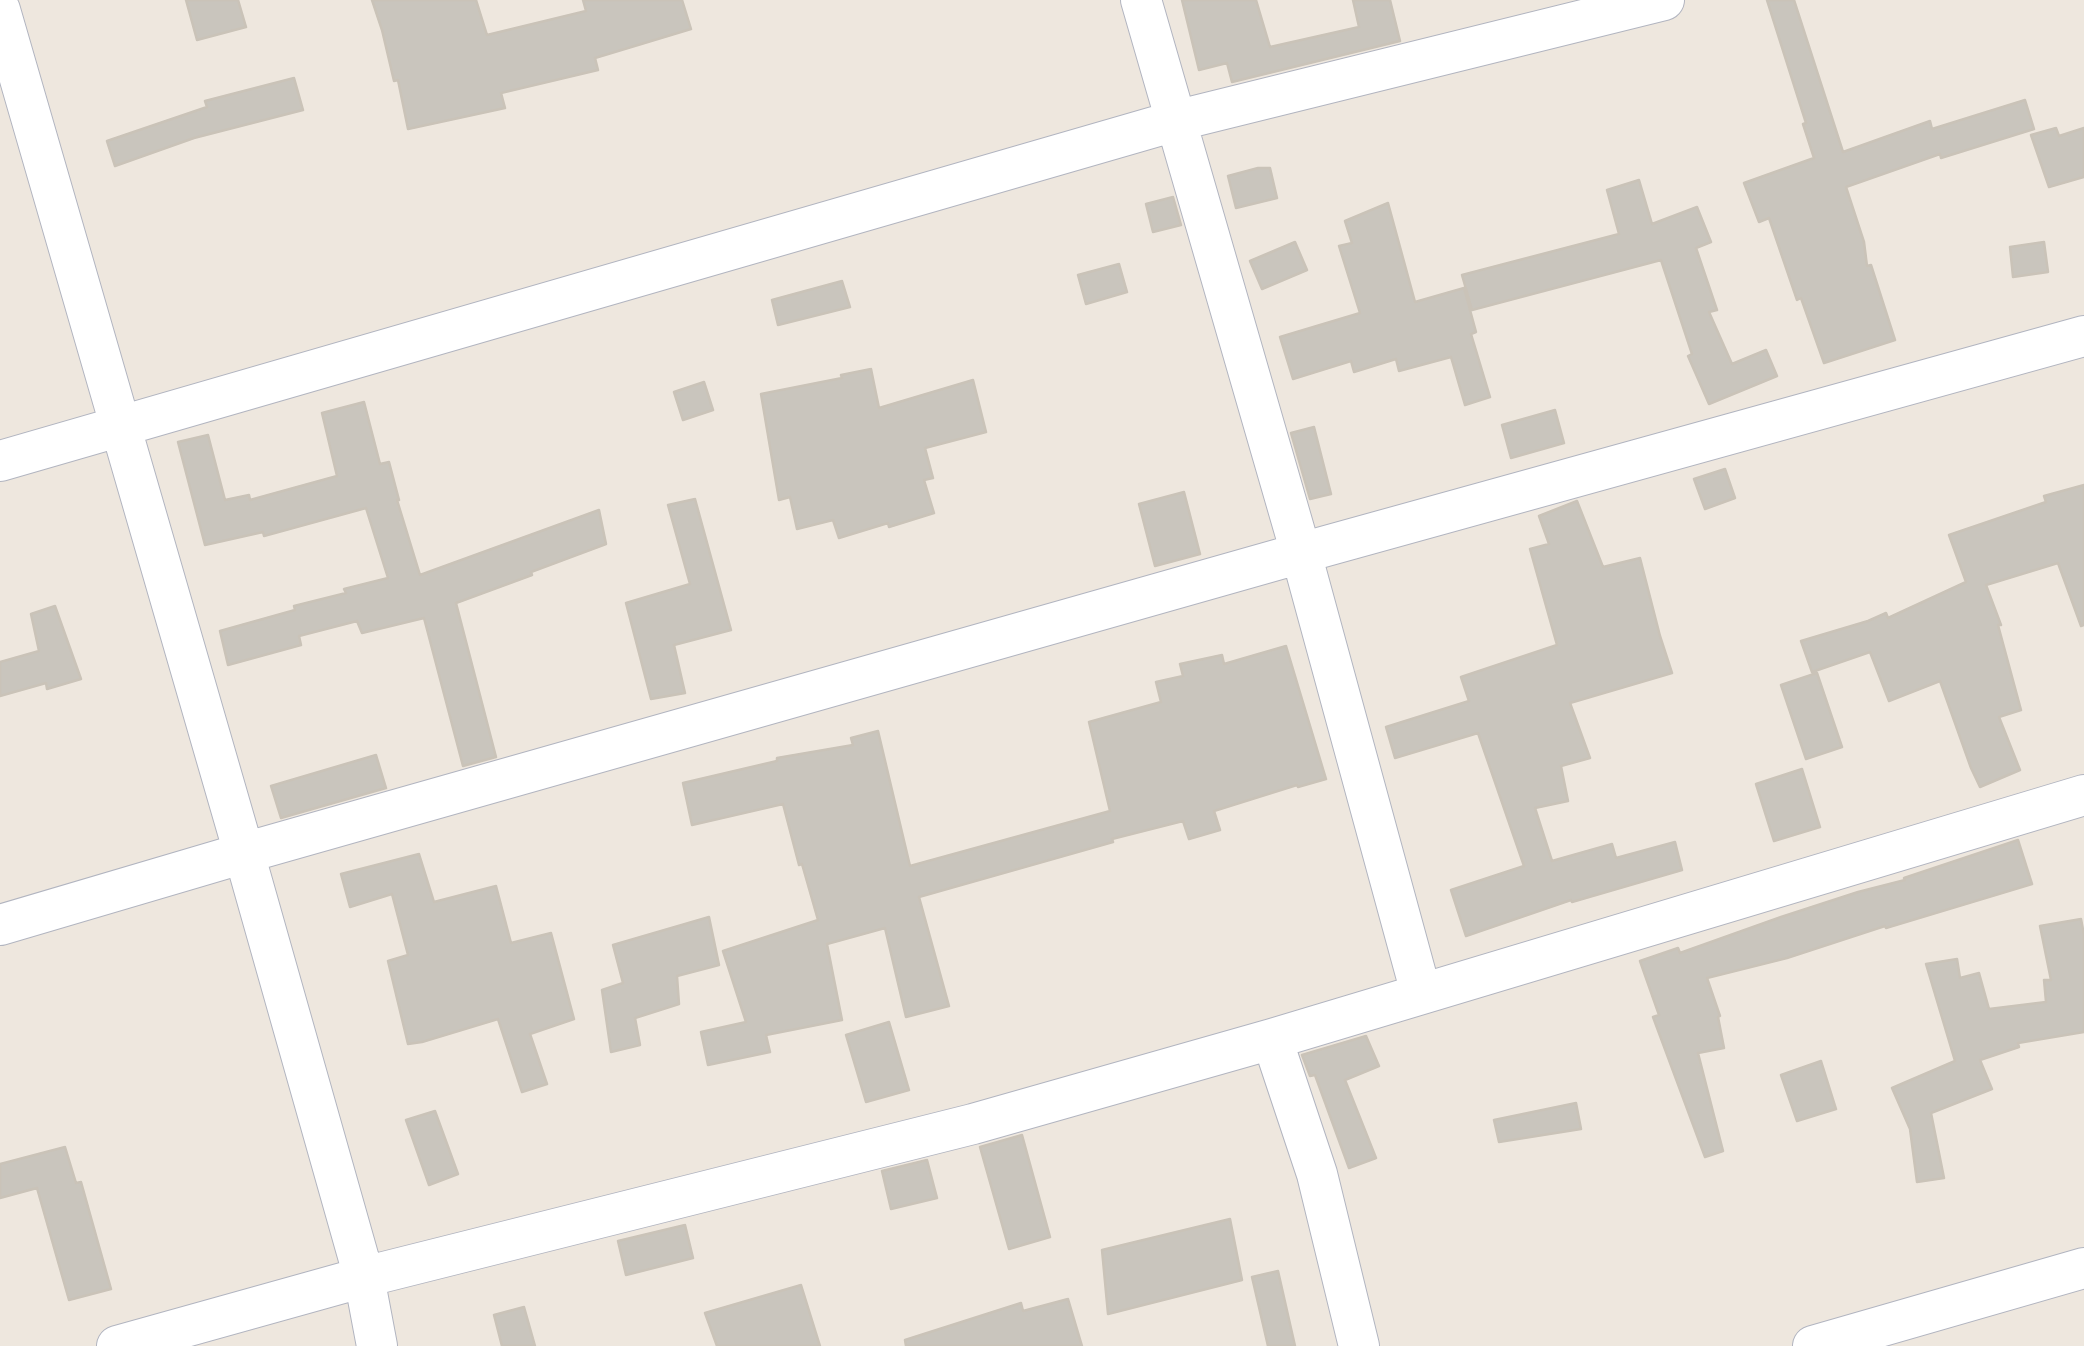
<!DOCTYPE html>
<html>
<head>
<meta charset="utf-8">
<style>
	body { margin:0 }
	canvas { display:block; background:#eee7de }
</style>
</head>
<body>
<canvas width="2084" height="1346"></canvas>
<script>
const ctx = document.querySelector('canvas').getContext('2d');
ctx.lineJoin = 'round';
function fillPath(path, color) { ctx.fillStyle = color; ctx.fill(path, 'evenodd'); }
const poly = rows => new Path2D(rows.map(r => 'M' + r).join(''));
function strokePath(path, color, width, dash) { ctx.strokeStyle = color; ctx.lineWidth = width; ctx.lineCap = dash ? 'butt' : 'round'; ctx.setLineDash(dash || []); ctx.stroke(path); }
const building = poly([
	[186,0,238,0,246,27,197,40,186,0],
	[372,0,476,0,487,35,586,11,583,0,682,0,691,29,595,58,598,70,501,93,505,108,408,129,398,80,394,81,382,30,372,0],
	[1182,0,1256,0,1270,47,1359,27,1353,0,1390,0,1400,41,1232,82,1227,63,1199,70,1182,0],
	[1767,0,1794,0,1843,152,1930,121,1932,129,2025,100,2034,129,1941,158,1940,154,1846,187,1864,242,1867,266,1871,265,1895,340,1824,363,1801,298,1797,300,1769,218,1759,222,1744,183,1814,158,1803,124,1806,123,1767,0],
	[294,78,303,110,194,138,115,166,107,141,207,107,205,101,294,78],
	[2056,128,2059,136,2084,128,2084,177,2049,187,2031,135,2056,128],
	[1258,168,1270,168,1277,198,1236,208,1228,176,1258,168],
	[1639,180,1652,224,1697,207,1711,242,1696,248,1717,310,1709,312,1732,364,1766,350,1777,376,1709,404,1688,356,1692,354,1661,260,1472,310,1462,275,1619,234,1607,190,1639,180],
	[1173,197,1181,225,1153,232,1146,204,1173,197],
	[1388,203,1415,302,1464,288,1476,332,1471,334,1490,397,1465,405,1451,357,1399,371,1396,359,1354,372,1351,361,1293,379,1280,337,1360,313,1339,246,1352,243,1345,221,1388,203],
	[1295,242,1307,270,1262,289,1250,261,1295,242],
	[2044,242,2048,272,2013,277,2010,247,2044,242],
	[1119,264,1127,292,1086,304,1078,275,1119,264],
	[842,281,850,307,778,325,772,300,842,281],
	[871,369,879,408,973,380,986,432,925,448,933,478,924,480,934,513,889,527,888,523,839,538,833,520,797,529,790,497,779,500,761,394,842,378,841,375,871,369],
	[704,382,713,410,683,420,674,392,704,382],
	[364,402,380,464,389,462,399,500,397,500,420,575,599,510,606,544,531,572,532,575,456,603,496,757,463,766,424,618,362,633,357,621,299,636,301,645,228,665,220,631,295,610,294,606,346,593,344,589,388,578,366,508,264,536,263,532,205,545,178,442,208,435,225,500,249,495,250,500,337,476,322,413,364,402],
	[1555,410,1564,443,1511,458,1502,425,1555,410],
	[1314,427,1331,494,1310,499,1291,433,1314,427],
	[1725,469,1735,498,1705,509,1694,479,1725,469],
	[2084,485,2084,625,2081,626,2058,563,1986,585,2001,625,1998,625,2021,710,1999,717,2020,770,1980,787,1971,768,1940,681,1889,701,1870,652,1812,672,1801,641,1868,621,1886,613,1888,618,1966,582,1949,535,2046,502,2044,496,2084,485],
	[1184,492,1200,554,1155,566,1139,504,1184,492],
	[695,499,731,630,674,645,685,693,651,699,626,603,690,584,668,505,695,499],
	[1577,501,1603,567,1640,558,1660,636,1672,673,1570,703,1590,758,1561,766,1568,801,1535,808,1552,861,1612,844,1616,858,1675,842,1682,870,1572,902,1571,900,1466,936,1451,890,1524,866,1478,733,1395,758,1386,727,1469,701,1461,677,1557,645,1530,549,1549,544,1539,516,1577,501],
	[55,606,81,679,47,689,46,683,0,696,0,662,39,651,31,614,55,606],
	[1286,646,1326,779,1298,787,1297,785,1214,811,1220,830,1189,839,1183,821,1112,839,1113,842,919,897,949,1006,906,1017,885,928,827,944,842,1020,766,1035,770,1052,708,1065,701,1032,746,1022,723,951,818,920,802,864,799,865,783,804,692,825,683,783,777,761,777,758,853,745,851,738,878,731,910,866,1110,811,1089,722,1161,702,1156,682,1183,676,1180,664,1222,655,1224,664,1286,646],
	[1817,673,1842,747,1806,759,1781,685,1817,673],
	[376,755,386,788,281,818,271,786,376,755],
	[1802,769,1820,827,1774,841,1756,784,1802,769],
	[2018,840,2032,884,1886,928,1885,926,1787,958,1707,978,1720,1016,1718,1017,1724,1048,1698,1053,1723,1151,1705,1157,1653,1017,1659,1015,1640,961,1678,948,1680,953,1781,917,1858,892,1905,880,1904,878,2018,840],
	[419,854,434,902,496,886,511,943,551,933,574,1019,530,1034,547,1084,522,1092,498,1019,422,1042,408,1044,388,961,408,955,392,894,350,907,341,874,419,854],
	[709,917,719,965,677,976,679,1004,635,1018,640,1045,611,1052,602,990,623,983,613,945,709,917],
	[2081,919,2084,935,2084,1032,2018,1043,2019,1047,1980,1060,1992,1089,1931,1113,1944,1178,1917,1182,1910,1129,1892,1088,1955,1061,1926,964,1957,959,1960,978,1979,973,1989,1009,2046,1002,2044,980,2051,980,2040,926,2081,919],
	[889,1022,909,1090,866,1102,846,1035,889,1022],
	[1366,1036,1379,1066,1345,1080,1376,1158,1349,1168,1315,1075,1310,1076,1302,1055,1366,1036],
	[1821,1061,1836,1109,1797,1121,1781,1075,1821,1061],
	[1576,1103,1581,1129,1499,1142,1494,1120,1576,1103],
	[435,1111,458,1174,429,1185,406,1120,435,1111],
	[1022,1135,1050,1237,1009,1249,980,1147,1022,1135],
	[65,1147,76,1183,81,1182,111,1289,69,1300,37,1188,0,1198,0,1164,65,1147],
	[927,1160,937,1198,891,1209,882,1171,927,1160],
	[1230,1219,1242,1280,1108,1314,1102,1250,1230,1219],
	[685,1225,693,1258,626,1275,618,1241,685,1225],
	[1278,1271,1295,1346,1268,1346,1252,1277,1278,1271],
	[801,1285,820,1346,717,1346,705,1313,801,1285],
	[1068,1299,1082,1346,906,1346,905,1340,1021,1303,1023,1311,1068,1299],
	[524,1307,535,1346,502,1346,494,1315,524,1307]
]);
fillPath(building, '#c9c5bd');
strokePath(building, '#cac3b8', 2.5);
const street = poly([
	[1141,0,1301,553,1421,993],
	[0,10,244,853,364,1277,377,1346],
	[0,461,1175,121,1664,0],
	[0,925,244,853,1301,553,2084,336],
	[1272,1039,1317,1174,1359,1346],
	[117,1346,364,1277,973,1124,1272,1039,2084,795],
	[1813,1346,2084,1268]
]);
strokePath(street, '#b2b5c0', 42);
strokePath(street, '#fff', 40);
</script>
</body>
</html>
